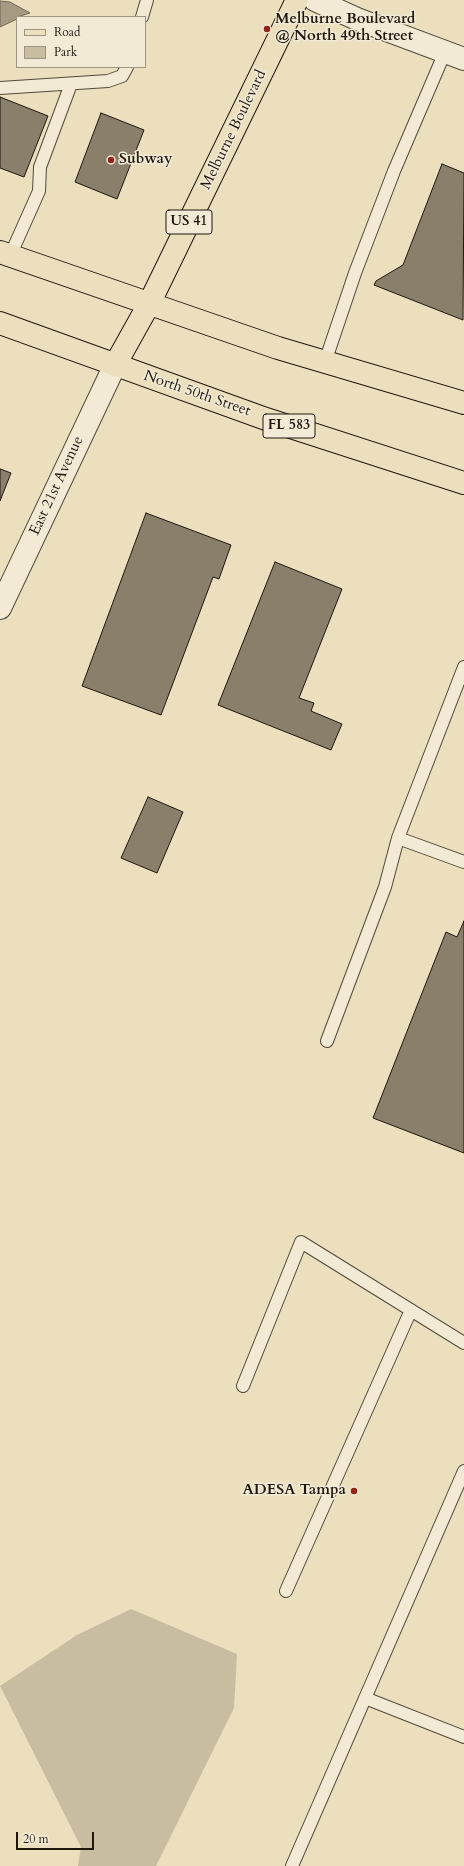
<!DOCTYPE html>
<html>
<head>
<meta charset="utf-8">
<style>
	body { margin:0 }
	#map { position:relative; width:464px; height:1866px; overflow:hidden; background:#ebdfbe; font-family:Cardo,serif }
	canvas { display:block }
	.legend { position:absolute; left:16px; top:16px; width:130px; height:52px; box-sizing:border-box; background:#f2ead5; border:1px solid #9e9685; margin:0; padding:5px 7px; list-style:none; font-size:12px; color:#1f170e }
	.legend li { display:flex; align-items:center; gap:8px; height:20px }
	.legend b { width:20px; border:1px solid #9e9685 }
	.scale { position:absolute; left:16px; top:1832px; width:78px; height:18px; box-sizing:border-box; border:2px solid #1f170e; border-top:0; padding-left:5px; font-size:12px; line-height:14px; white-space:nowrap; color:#1f170e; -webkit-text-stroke:3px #f2ead5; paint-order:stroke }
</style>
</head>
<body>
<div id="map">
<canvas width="464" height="1866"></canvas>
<ul class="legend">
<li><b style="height:5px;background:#ebdfbe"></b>Road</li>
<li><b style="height:11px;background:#c8bda0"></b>Park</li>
</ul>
<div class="scale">20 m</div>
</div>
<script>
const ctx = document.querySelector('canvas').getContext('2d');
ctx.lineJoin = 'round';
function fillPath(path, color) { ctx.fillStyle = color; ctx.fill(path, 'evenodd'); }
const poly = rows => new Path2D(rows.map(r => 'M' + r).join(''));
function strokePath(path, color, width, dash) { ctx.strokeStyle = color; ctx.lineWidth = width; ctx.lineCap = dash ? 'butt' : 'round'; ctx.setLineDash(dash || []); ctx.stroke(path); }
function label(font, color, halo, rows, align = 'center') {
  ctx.font = font + ' Cardo,serif'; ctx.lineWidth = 3; ctx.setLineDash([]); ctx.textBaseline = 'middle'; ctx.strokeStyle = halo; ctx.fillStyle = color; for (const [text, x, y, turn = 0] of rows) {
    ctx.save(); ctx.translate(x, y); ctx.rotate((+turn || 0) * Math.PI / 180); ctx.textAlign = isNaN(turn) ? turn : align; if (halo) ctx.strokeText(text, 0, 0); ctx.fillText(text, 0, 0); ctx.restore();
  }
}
fillPath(poly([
	[131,1609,237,1654,234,1708,156,1866,78,1866,81,1847,0,1686,77,1635]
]), '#c8bda0');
const water = poly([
	[0,1,10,2,30,13,17,17,17,19,0,27,0,1]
]);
fillPath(water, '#a69b82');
strokePath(water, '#706654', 1);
const building = poly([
	[0,97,48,116,24,177,0,168,0,97],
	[101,113,144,130,117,199,75,182,101,113],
	[442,164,464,173,463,320,374,285,376,281,403,265,442,164],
	[0,469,11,473,0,501,0,469],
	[146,513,231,545,219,579,213,577,161,715,82,686,146,513],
	[275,562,342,589,299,698,314,703,311,711,342,724,331,750,218,705,275,562],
	[148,797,183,812,157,873,121,858,148,797],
	[464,921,464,1153,373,1118,446,932,457,937,464,921]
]);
fillPath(building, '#897f6a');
strokePath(building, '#1f170e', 1);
const service = poly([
	[142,17,147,0],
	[0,88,108,81,122,76,127,67],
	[10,256,39,191,40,167,71,84],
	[325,362,355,273,394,171,445,52],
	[464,667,398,838,464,862],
	[327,1041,385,887,398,838],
	[243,1386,301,1242,464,1343],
	[286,1591,411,1310],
	[365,1698,464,1737],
	[292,1866,464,1471]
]);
const minor = poly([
	[315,0,357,19,464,59],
	[0,608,115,365]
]);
const primary = poly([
	[0,252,278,348,464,403],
	[0,323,266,419,464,483],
	[115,365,149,304,297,0]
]);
strokePath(service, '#52493a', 14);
strokePath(minor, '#52493a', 24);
strokePath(primary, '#1f170e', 24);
strokePath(service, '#f2ead5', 12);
strokePath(minor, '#f2ead5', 22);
strokePath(primary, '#ebdfbe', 22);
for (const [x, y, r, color] of [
	[267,29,4,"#8f2418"],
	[111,160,4,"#8f2418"],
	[354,1491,4,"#8f2418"]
]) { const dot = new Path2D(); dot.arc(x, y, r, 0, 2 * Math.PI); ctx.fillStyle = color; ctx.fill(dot); strokePath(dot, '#f2ead5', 1.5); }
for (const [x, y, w] of [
	[189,222,46],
	[289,426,52]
]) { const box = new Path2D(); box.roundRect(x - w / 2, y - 12, w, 24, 3); ctx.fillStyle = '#f2ead5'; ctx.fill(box); strokePath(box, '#1f170e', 1); }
label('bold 14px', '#1f170e', null, [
	["US 41",189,222],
	["FL 583",289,426]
]);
label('bold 15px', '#1f170e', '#f2ead5', [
	["Melburne Boulevard",275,20],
	["@ North 49th Street",275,37],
	["Subway",119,160],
	["ADESA Tampa",346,1491,"right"]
], 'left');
label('15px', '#1f170e', '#f2ead5', [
	["Melburne Boulevard",234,130,-64],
	["North 50th Street",197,394,19],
	["East 21st Avenue",57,486,-65]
]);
</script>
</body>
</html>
